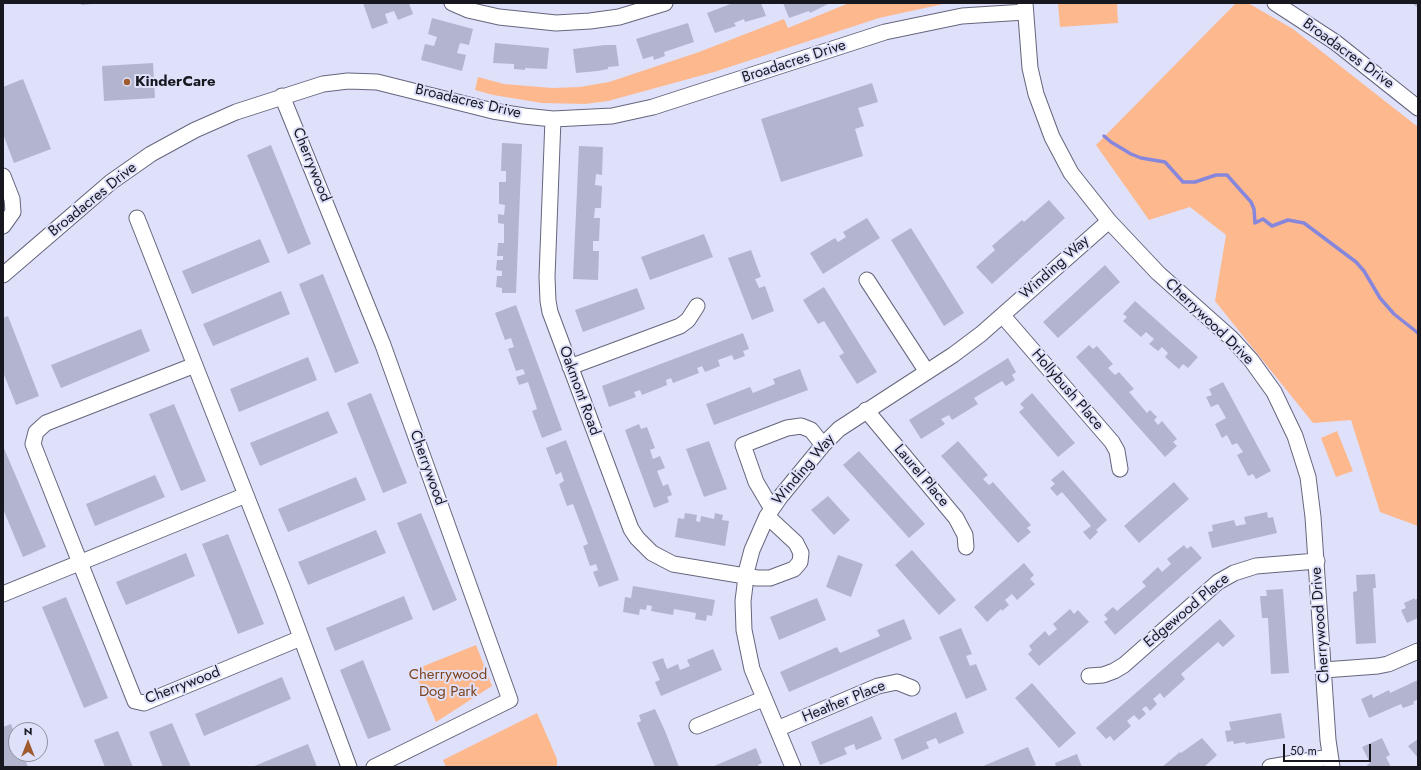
<!DOCTYPE html>
<html>
<head>
<meta charset="utf-8">
<style>
	body { margin:0 }
	#map { position:relative; width:1421px; height:770px; overflow:hidden; background:#dfe1fb; font-family:Jost,sans-serif }
	canvas { display:block }
	.frame { position:absolute; inset:0; border:4px solid #171720; pointer-events:none }
	.north { position:absolute; left:8px; top:722px; width:40px; height:40px; box-sizing:border-box; background:#dfe1fb; border:1px solid #8f90a3; border-radius:50%; rotate:0deg; font-size:11px; font-weight:700; line-height:16px; text-align:center; color:#171720 }
	.north::after { content:''; display:block; margin:auto; width:14px; height:18px; background:#9f5b2d; clip-path:polygon(50% 0,100% 100%,50% 72%,0 100%) }
	.scale { position:absolute; left:1283px; top:744px; width:88px; height:18px; box-sizing:border-box; border:2px solid #171720; border-top:0; padding-left:5px; font-size:12px; line-height:14px; white-space:nowrap; color:#171720; -webkit-text-stroke:3px #dfe1fb; paint-order:stroke }
</style>
</head>
<body>
<div id="map">
<canvas width="1421" height="770"></canvas>
<div class="frame"></div>
<div class="north">N</div>
<div class="scale">50 m</div>
</div>
<script>
const ctx = document.querySelector('canvas').getContext('2d');
ctx.lineJoin = 'round';
function fillPath(path, color) { ctx.fillStyle = color; ctx.fill(path, 'evenodd'); }
const poly = rows => new Path2D(rows.map(r => 'M' + r).join(''));
function strokePath(path, color, width, dash) { ctx.strokeStyle = color; ctx.lineWidth = width; ctx.lineCap = dash ? 'butt' : 'round'; ctx.setLineDash(dash || []); ctx.stroke(path); }
function label(font, color, halo, rows, align = 'center') {
  ctx.font = font + ' Jost,sans-serif'; ctx.lineWidth = 4; ctx.setLineDash([]); ctx.textBaseline = 'middle'; ctx.strokeStyle = halo; ctx.fillStyle = color; for (const [text, x, y, turn = 0] of rows) {
    ctx.save(); ctx.translate(x, y); ctx.rotate((+turn || 0) * Math.PI / 180); ctx.textAlign = isNaN(turn) ? turn : align; if (halo) ctx.strokeText(text, 0, 0); ctx.fillText(text, 0, 0); ctx.restore();
  }
}
fillPath(poly([
	[849,3,948,3,879,18,714,72,608,101,585,104,542,103,493,95,475,90,478,77,504,84,552,88,580,87,609,82,699,52,784,19,788,28],
	[1058,3,1117,3,1118,23,1060,27],
	[1236,3,1248,3,1293,29,1418,127,1418,526,1380,512,1351,420,1313,423,1215,301,1226,235,1190,207,1149,220,1096,145],
	[1337,431,1353,471,1336,477,1321,438],
	[476,645,492,686,436,722,414,670],
	[537,713,557,759,557,767,446,767,443,760]
]), '#fdb88e');
strokePath(poly([
	[1104,136,1111,142,1131,154,1141,158,1165,162,1183,182,1195,182,1216,175,1227,175,1251,202,1254,209,1255,223,1263,219,1272,226,1288,220,1304,223,1356,262,1364,271,1380,298,1394,314,1418,333]
]), '#8687dc', 3.5);
fillPath(poly([
	[81,3,92,3,92,4,81,5],
	[363,3,409,3,413,14,398,20,394,11,385,14,388,23,372,29],
	[733,3,761,3,766,16,745,22,744,19,734,23,736,26,715,33,707,13],
	[783,3,830,3,810,13,809,11,789,18],
	[1412,3,1418,3,1418,8],
	[432,18,473,29,469,45,460,43,457,53,466,55,462,71,421,60,425,44,434,46,437,37,428,34],
	[688,23,694,42,664,52,665,56,654,60,653,56,643,59,636,39],
	[495,43,549,48,547,69,525,68,525,70,514,69,514,64,493,63],
	[605,45,616,45,619,66,608,67,608,69,598,71,576,73,573,49],
	[153,63,155,98,104,101,102,66],
	[23,79,51,149,14,163,3,134,3,87],
	[872,83,878,102,858,108,864,126,855,129,863,156,781,182,761,119],
	[502,143,522,144,516,293,502,293,502,288,496,287,497,276,502,276,502,271,496,270,497,260,503,260,503,256,497,256,498,243,504,243,504,224,498,223,498,214,504,215,505,205,499,204,499,182,506,182,506,171,501,171],
	[271,145,311,244,288,254,247,155],
	[579,146,603,147,602,175,596,174,595,185,602,186,601,208,595,208,594,218,600,218,599,241,593,241,593,251,599,251,598,280,573,279],
	[1049,200,1065,218,992,284,976,267,995,250,992,246,1022,220,1024,222],
	[867,218,880,238,823,274,810,253,835,238,838,242,846,237,843,232],
	[911,228,964,313,944,326,891,240],
	[704,234,713,257,650,280,641,257],
	[260,239,270,262,192,294,182,271],
	[751,250,761,277,755,279,759,288,765,286,774,311,752,320,728,258],
	[1105,265,1120,282,1058,338,1043,322],
	[323,274,359,363,335,373,299,284],
	[824,287,877,372,857,384,839,356,844,353,824,321,818,324,803,300],
	[637,288,645,309,583,332,575,310],
	[281,291,290,314,213,346,203,324],
	[1135,301,1198,357,1188,368,1183,364,1179,369,1165,357,1168,353,1162,347,1158,351,1149,344,1154,339,1146,332,1141,337,1123,321,1127,317,1123,314],
	[516,305,562,430,542,438,532,411,537,409,528,382,519,385,516,377,525,374,523,369,516,371,508,349,514,347,511,338,505,340,495,313],
	[8,316,39,396,16,405,3,372,3,318],
	[141,329,150,351,61,388,51,365],
	[743,333,749,349,743,351,745,356,734,360,732,355,718,360,720,366,705,372,702,366,697,368,699,373,673,383,671,378,666,380,667,385,642,395,640,390,634,392,636,397,609,407,602,386],
	[1089,345,1093,349,1097,346,1113,364,1108,368,1115,375,1119,372,1134,389,1129,392,1147,413,1150,410,1157,417,1154,420,1158,425,1162,421,1177,439,1173,442,1177,446,1165,457,1076,357],
	[308,357,317,380,239,412,230,389],
	[1008,358,1016,372,1012,375,1015,380,1006,386,1002,381,974,398,978,404,952,420,949,415,941,419,945,424,921,439,909,420],
	[800,369,808,390,714,425,706,404,750,387,753,393,775,384,773,379],
	[1223,382,1271,471,1256,479,1253,474,1248,476,1237,455,1243,452,1237,443,1232,445,1227,435,1222,438,1215,424,1226,418,1218,404,1211,407,1206,397,1212,395,1209,389],
	[371,393,407,483,383,493,347,403],
	[1032,393,1075,443,1058,457,1019,412,1024,408,1020,404],
	[174,404,206,481,181,491,149,414],
	[328,411,338,433,260,466,250,443],
	[639,424,641,429,647,427,655,448,650,450,653,459,660,456,665,468,657,471,663,486,668,484,672,495,667,497,669,502,654,508,625,430],
	[566,440,619,580,599,587,593,572,598,570,596,564,590,566,583,546,588,544,573,504,567,506,559,484,564,481,561,472,556,475,546,448],
	[709,441,727,489,704,497,686,449],
	[958,441,988,475,983,479,989,485,993,482,1031,525,1027,528,1031,532,1018,543,941,456],
	[3,446,46,547,23,557,3,509],
	[859,451,925,524,909,538,843,465],
	[1063,470,1107,520,1096,530,1098,532,1090,540,1083,532,1091,526,1062,492,1057,496,1050,488,1055,484,1051,480],
	[155,475,165,497,95,526,86,504],
	[356,477,366,500,288,532,278,509],
	[1174,482,1189,499,1139,543,1124,526],
	[828,496,850,520,834,535,811,510],
	[1267,512,1268,518,1273,517,1277,533,1212,548,1208,532,1213,531,1212,525,1234,520,1236,526,1246,524,1244,517],
	[421,513,457,600,433,611,397,523],
	[685,513,697,515,696,521,700,522,701,516,714,519,715,513,723,515,722,520,729,521,725,546,675,537,678,518,684,519],
	[376,530,386,553,308,585,298,562],
	[228,534,264,624,238,634,202,544],
	[1184,545,1187,549,1191,546,1202,558,1115,635,1104,622,1108,619,1104,615,1113,607,1117,611,1146,586,1142,582,1158,567,1162,572,1171,564,1167,559],
	[912,550,956,600,939,615,895,565],
	[186,553,195,576,126,605,116,582],
	[838,555,863,564,851,597,826,587],
	[1024,563,1034,575,1030,579,1035,584,1017,600,1012,594,1005,600,1009,605,1002,611,1001,609,987,622,974,607],
	[1375,574,1376,588,1373,588,1376,643,1356,644,1353,592,1357,591,1356,575],
	[633,586,715,600,712,616,707,615,706,621,695,619,696,613,674,609,673,615,651,611,652,606,647,605,646,610,640,609,639,615,623,612,625,597,631,598],
	[1283,589,1289,673,1271,674,1268,618,1262,618,1260,596,1267,596,1266,590],
	[404,596,413,619,335,651,326,628],
	[66,597,108,698,84,708,42,607],
	[817,598,826,620,779,640,770,617],
	[1415,598,1415,600,1418,598,1418,618,1407,623,1401,610,1406,608,1404,603],
	[1070,609,1074,614,1078,610,1089,622,1039,666,1028,654,1032,650,1029,646,1045,631,1049,636,1057,629,1053,624],
	[904,619,912,639,789,692,780,672,837,647,840,653,880,636,877,630],
	[1220,619,1235,636,1223,647,1218,642,1181,674,1185,679,1164,698,1160,693,1153,699,1157,704,1150,711,1146,706,1142,709,1146,714,1139,720,1134,715,1127,721,1131,726,1114,741,1110,736,1106,739,1096,728],
	[961,628,972,654,966,656,970,666,976,664,987,690,966,699,939,637],
	[713,649,722,670,661,696,655,682,660,680,652,662,663,658,667,669,678,664,680,670,690,666,687,660],
	[363,660,391,730,368,739,340,670],
	[282,677,291,699,204,736,195,714],
	[1418,680,1418,699,1413,702,1414,704,1403,708,1401,704,1369,718,1361,699,1372,694,1373,698,1389,690,1390,693],
	[1032,683,1076,733,1059,748,1015,698],
	[655,709,665,731,679,767,655,767,637,723,641,721,639,715],
	[956,712,964,733,939,744,936,738,926,742,929,748,902,760,894,739],
	[1281,713,1285,738,1246,744,1245,742,1234,744,1233,741,1227,742,1225,731,1231,730,1229,722],
	[872,716,882,739,856,750,854,744,844,748,847,754,820,765,811,742],
	[172,723,191,767,163,767,149,732],
	[11,724,16,737,16,754,23,754,28,767,3,767,3,727],
	[118,731,133,767,105,767,94,740],
	[1202,738,1217,755,1204,767,1162,767,1180,752,1181,753],
	[1382,738,1390,755,1386,757,1391,767,1368,767,1367,765,1370,763,1362,747],
	[1418,739,1418,758,1408,746],
	[308,744,317,767,252,767],
	[1028,747,1036,765,1030,767,981,767],
	[756,748,762,763,758,765,759,767,712,767],
	[1077,754,1082,767,1056,767,1055,763]
]), '#b3b5ce');
const minor = poly([
	[452,3,468,10,499,17,556,23,590,21,619,17,665,3],
	[1025,3,1030,68,1036,94,1052,137,1071,173,1109,221,1158,273,1231,338,1251,360,1274,392,1295,436,1308,477,1313,517,1328,740,1332,767],
	[1275,3,1335,42,1418,108],
	[282,96,383,345,510,700,374,767],
	[553,119,547,277,548,301,550,312,631,529,637,538,652,553,673,564,757,578,770,578,794,569,800,562,801,553,796,543,767,516],
	[3,176,12,199,13,212,3,226],
	[137,218,283,589,349,767],
	[3,275,111,182,151,154,195,130,236,112,323,84,348,81,377,82,493,111,524,116,553,119,612,116,653,107,885,32,962,16,1025,12],
	[867,280,927,372],
	[1003,316,1112,442,1117,451,1120,469],
	[195,365,46,423,36,432,33,444,42,467,135,701,144,703,301,638],
	[570,367,680,326,688,320,697,306],
	[866,410,956,518,965,535,966,547],
	[772,509,756,482,743,445,787,428,801,426,811,430,823,445],
	[3,594,246,495],
	[1324,670,1378,666,1388,664,1418,651],
	[1089,676,1103,675,1114,671,1124,665,1218,582,1234,573,1256,566,1317,561],
	[697,726,763,699],
	[777,729,878,686,897,682,912,688],
	[793,767,752,669,744,630,743,601,747,569,752,550,767,516,781,496,823,445,839,429,953,355,981,334,1109,221],
	[1270,767,1330,757]
]);
strokePath(minor, '#65667d', 17);
strokePath(minor, '#fff', 15);
for (const [x, y, r, color] of [
	[127,82,4,"#9f5b2d"]
]) { const dot = new Path2D(); dot.arc(x, y, r, 0, 2 * Math.PI); ctx.fillStyle = color; ctx.fill(dot); strokePath(dot, '#dfe1fb', 1.5); }
label('15px', '#171720', '#dfe1fb', [
	["Broadacres Drive",1348,54,36],
	["Broadacres Drive",794,62,-18],
	["Broadacres Drive",468,102,13],
	["Cherrywood",311,165,68],
	["Broadacres Drive",93,200,-39],
	["Winding Way",1055,268,-42],
	["Cherrywood Drive",1209,322,44],
	["Hollybush Place",1067,390,49],
	["Oakmont Road",579,391,70],
	["Cherrywood",427,468,70],
	["Winding Way",804,470,-50],
	["Laurel Place",921,476,50],
	["Edgewood Place",1187,611,-40],
	["Cherrywood Drive",1321,625,-94],
	["Cherrywood",183,686,-21],
	["Heather Place",844,702,-22]
]);
label('bold 15px', '#171720', '#dfe1fb', [
	["KinderCare",135,82]
], 'left');
label('15px', '#7d441d', '#dfe1fb', [
	["Cherrywood",448,675],
	["Dog Park",448,692]
]);
</script>
</body>
</html>
